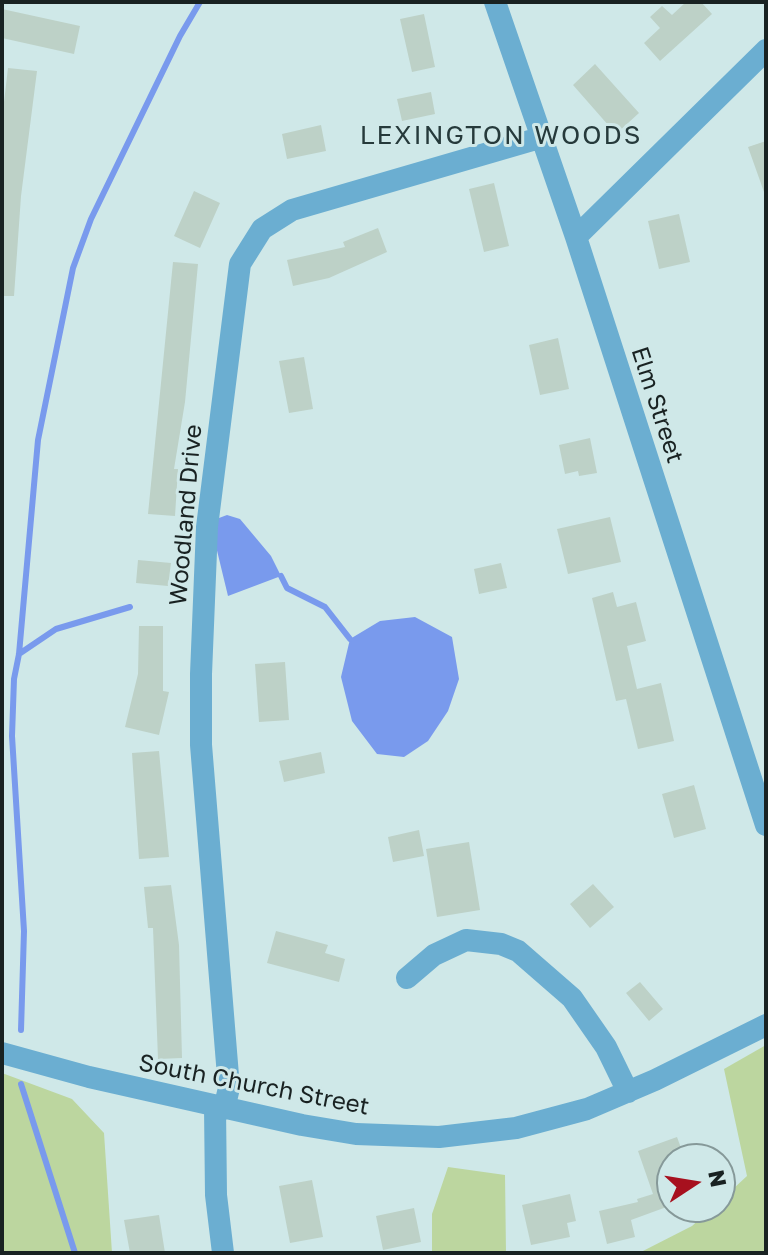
<!DOCTYPE html>
<html>
<head>
<meta charset="utf-8">
<style>
	body { margin:0 }
	#map { position:relative; width:768px; height:1255px; overflow:hidden; background:#cfe8e8; font-family:"Golos Text",sans-serif }
	canvas { display:block }
	.frame { position:absolute; inset:0; border:4px solid #192222; pointer-events:none }
	.north { position:absolute; left:656px; top:1143px; width:80px; height:80px; box-sizing:border-box; background:#cfe8e8; border:2px solid #869999; border-radius:50%; rotate:78deg; font-size:22px; font-weight:700; line-height:32px; text-align:center; color:#192222 }
	.north::after { content:''; display:block; margin:auto; width:28px; height:36px; background:#a7101e; clip-path:polygon(50% 0,100% 100%,50% 72%,0 100%) }
</style>
</head>
<body>
<div id="map">
<canvas width="768" height="1255"></canvas>
<div class="frame"></div>
<div class="north">N</div>
</div>
<script>
const ctx = document.querySelector('canvas').getContext('2d');
ctx.lineJoin = 'round';
function fillPath(path, color) { ctx.fillStyle = color; ctx.fill(path, 'evenodd'); }
const poly = rows => new Path2D(rows.map(r => 'M' + r).join(''));
function strokePath(path, color, width, dash) { ctx.strokeStyle = color; ctx.lineWidth = width; ctx.lineCap = dash ? 'butt' : 'round'; ctx.setLineDash(dash || []); ctx.stroke(path); }
function label(font, color, halo, rows, align = 'center') {
  ctx.font = font + ' "Golos Text",sans-serif'; ctx.lineWidth = 6; ctx.setLineDash([]); ctx.textBaseline = 'middle'; ctx.strokeStyle = halo; ctx.fillStyle = color; for (const [text, x, y, turn = 0] of rows) {
    ctx.save(); ctx.translate(x, y); ctx.rotate((+turn || 0) * Math.PI / 180); ctx.textAlign = isNaN(turn) ? turn : align; if (halo) ctx.strokeText(text, 0, 0); ctx.fillText(text, 0, 0); ctx.restore();
  }
}
fillPath(poly([
	[766,1045,766,1253,639,1253,692,1226,713,1207,720,1207,720,1201,747,1176,724,1069],
	[2,1073,72,1099,104,1133,112,1253,2,1253],
	[448,1167,505,1175,506,1253,432,1253,432,1214]
]), '#bcd69f');
fillPath(poly([
	[227,515,240,519,271,556,281,576,228,596,213,534,219,518],
	[415,617,452,637,459,679,448,711,428,741,404,757,377,754,352,721,341,677,350,639,380,621]
]), '#799aed');
strokePath(poly([
	[281,576,287,588,325,607,350,639],
	[19,654,56,629,130,607],
	[21,1030,24,931,12,736,14,679,19,654,38,440,73,268,91,219,180,36,200,2],
	[21,1084,75,1253]
]), '#799aed', 6);
fillPath(poly([
	[686,2,701,2,712,14,660,61,644,43,660,28,650,17,662,6,672,15],
	[2,9,80,26,74,54,2,38],
	[424,14,435,67,412,72,400,19],
	[595,64,639,113,616,134,573,85],
	[8,68,37,71,21,196,14,296,2,296,2,119],
	[431,92,435,114,402,121,397,99],
	[321,125,326,151,287,159,282,134],
	[766,141,766,191,764,192,748,147],
	[494,183,509,246,484,252,469,189],
	[194,191,220,203,200,248,174,236],
	[679,214,690,262,659,269,648,221],
	[378,228,387,252,329,278,293,286,287,260,345,247,343,242],
	[173,262,198,264,185,402,174,469,178,469,175,516,148,514],
	[558,338,569,389,540,395,529,345],
	[304,357,313,409,289,413,279,361],
	[590,438,597,473,579,476,578,471,565,474,559,445],
	[610,517,621,562,568,574,557,529],
	[138,560,171,563,168,586,136,583],
	[501,563,507,588,479,594,474,569],
	[613,592,617,607,636,602,646,641,627,646,637,689,661,683,674,741,638,749,626,699,616,701,592,598],
	[139,626,163,626,163,691,169,692,159,735,125,727,138,674],
	[285,662,289,720,259,722,255,664],
	[159,751,169,857,139,859,132,753],
	[321,752,325,773,284,782,279,761],
	[694,785,706,829,674,838,662,794],
	[419,830,424,856,393,862,388,837],
	[469,842,480,910,437,917,426,849],
	[593,884,614,907,590,928,570,904],
	[171,885,179,945,182,1058,158,1059,153,928,148,928,144,887],
	[276,931,328,945,325,953,345,959,339,982,267,963],
	[640,982,663,1009,649,1021,626,993],
	[677,1137,685,1159,672,1159,672,1205,631,1220,635,1237,607,1244,599,1211,638,1202,637,1199,653,1194,638,1151],
	[312,1180,323,1237,290,1243,279,1186],
	[570,1194,576,1221,567,1223,570,1237,531,1245,522,1205],
	[414,1208,421,1242,383,1250,376,1216],
	[159,1215,165,1253,130,1253,124,1220]
]), '#bdd1c7');
strokePath(poly([
	[495,2,576,237,766,825],
	[576,237,766,50],
	[407,978,434,955,466,940,501,944,518,951,572,998,606,1047,628,1092],
	[2,1053,89,1077,302,1125,356,1134,439,1137,516,1128,587,1109,655,1080,766,1025],
	[215,1107,216,1195,223,1253],
	[224,1109,229,1088,201,745,201,674,207,527,240,264,262,229,292,210,543,137]
]), '#6baed1', 22);
label('24px', '#192222', '#cfe8e8', [
	["Elm Street",657,405,72],
	["Woodland Drive",186,515,-85],
	["South Church Street",254,1085,11]
]);
ctx.letterSpacing = '2px';
label('26px', '#263a3b', '#cfe8e8', [
	["LEXINGTON WOODS",501,136]
]);
ctx.letterSpacing = '0px';
</script>
</body>
</html>
